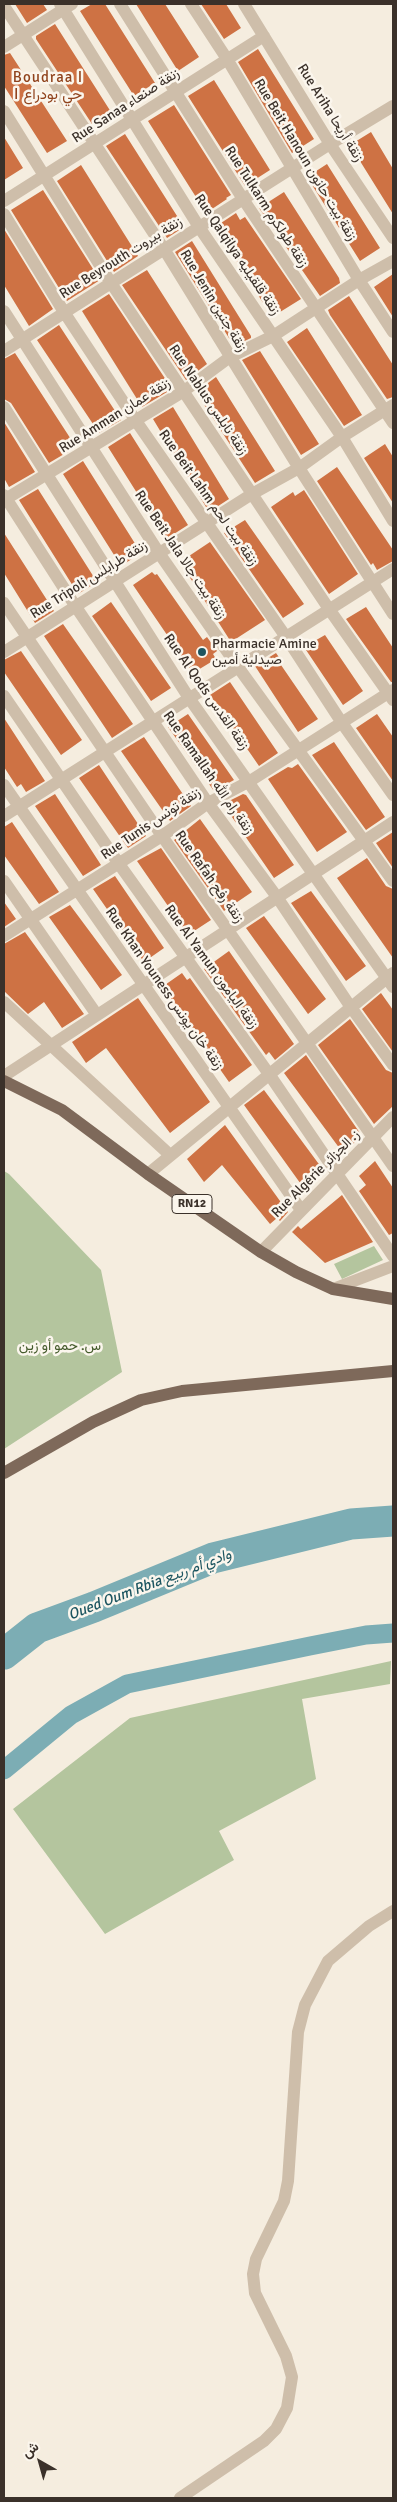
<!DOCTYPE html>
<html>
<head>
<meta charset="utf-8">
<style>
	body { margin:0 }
	#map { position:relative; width:397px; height:2502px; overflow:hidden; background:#f5eddf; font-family:Signika,Vazirmatn,sans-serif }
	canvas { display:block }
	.frame { position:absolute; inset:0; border:5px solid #3b312a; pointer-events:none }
	.north { position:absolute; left:15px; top:2437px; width:50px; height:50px; -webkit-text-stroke:4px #fbf6ed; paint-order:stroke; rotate:322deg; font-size:14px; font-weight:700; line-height:20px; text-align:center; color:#3b312a }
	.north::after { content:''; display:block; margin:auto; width:18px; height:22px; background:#3b312a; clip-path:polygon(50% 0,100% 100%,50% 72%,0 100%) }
</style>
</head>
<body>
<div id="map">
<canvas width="397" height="2502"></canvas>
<div class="frame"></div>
<div class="north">ش</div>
</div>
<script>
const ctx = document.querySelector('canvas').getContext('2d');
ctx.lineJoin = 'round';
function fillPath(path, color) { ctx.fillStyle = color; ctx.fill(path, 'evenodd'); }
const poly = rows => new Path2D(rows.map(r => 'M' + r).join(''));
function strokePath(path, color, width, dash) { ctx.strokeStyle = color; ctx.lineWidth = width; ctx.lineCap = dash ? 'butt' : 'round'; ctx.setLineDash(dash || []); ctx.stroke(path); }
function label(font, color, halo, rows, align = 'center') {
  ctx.font = font + ' Signika,Vazirmatn,sans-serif'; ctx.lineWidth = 5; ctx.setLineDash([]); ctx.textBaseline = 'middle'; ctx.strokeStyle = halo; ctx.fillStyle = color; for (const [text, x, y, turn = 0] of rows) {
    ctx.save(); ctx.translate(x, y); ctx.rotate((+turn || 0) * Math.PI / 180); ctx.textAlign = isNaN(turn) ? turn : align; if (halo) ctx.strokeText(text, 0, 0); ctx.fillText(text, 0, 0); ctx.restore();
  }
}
fillPath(poly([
	[4,1171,9,1174,101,1270,122,1372,4,1449],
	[374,1246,383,1260,342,1279,334,1264],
	[391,1661,390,1684,302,1699,316,1779,219,1831,234,1860,105,1934,13,1809,130,1718]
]), '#b4c59e');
strokePath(poly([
	[4,1770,71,1715,127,1684,310,1646,366,1635,393,1633]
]), '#7cadb4', 19);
strokePath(poly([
	[4,1654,37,1628,94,1607,213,1558,351,1524,393,1521]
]), '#7cadb4', 31);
fillPath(poly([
	[15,4,43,4,47,10,27,23],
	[92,4,105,4,155,83,134,96,80,11],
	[136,4,165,4,199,57,178,71],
	[201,4,226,4,241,28,224,39],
	[55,24,111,112,92,124,36,39,36,36],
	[258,49,314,139,292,153,238,62],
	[10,53,67,141,47,153,4,86,4,55],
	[214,80,270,170,245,186,188,96],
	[174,105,231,195,226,198,227,199,206,213,148,121],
	[371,132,393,169,393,214,350,145],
	[125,134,184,227,167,238,106,146],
	[4,137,23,168,4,180],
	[327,164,380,248,360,261,307,177],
	[81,165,138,256,114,272,57,181],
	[43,190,100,280,67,301,11,210],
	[284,192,339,278,340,283,320,296,259,208],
	[236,213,240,220,245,217,301,299,272,317,215,227],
	[4,229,53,309,29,326,4,285],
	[192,241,251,336,251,338,234,346,175,252],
	[147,270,207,364,186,380,122,285],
	[393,274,393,317,374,287],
	[109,294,172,389,142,407,82,311],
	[349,296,393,365,393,397,387,399,330,315,328,310],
	[59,325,121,420,99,433,37,340],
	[307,328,362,415,344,426,287,342],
	[260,351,319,444,301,455,242,360],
	[15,353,76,447,49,463,11,403,4,399,4,359],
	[216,377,275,471,255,483,196,392],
	[173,407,229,499,209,512,153,419],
	[4,422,35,472,9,487,4,478],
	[130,433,188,525,166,539,108,447],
	[385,444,393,457,393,503,364,458],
	[83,461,141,553,121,566,63,474],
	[337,467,393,550,393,561,377,570,373,563,371,565,317,481],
	[38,489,97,582,78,594,19,500],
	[304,490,358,574,329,594,271,507,293,492,295,496],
	[245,520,304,604,283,618,224,533],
	[4,533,54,611,35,623,4,573],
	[210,542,265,620,231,642,180,562],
	[152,572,155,575,157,574,203,640,207,637,217,651,213,654,216,659,193,673,133,585],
	[111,602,171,688,151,701,92,616],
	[366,607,393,648,393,682,391,682,346,619],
	[63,624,133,724,112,738,44,636],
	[325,635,363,691,343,705,304,647],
	[21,651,82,740,61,755,4,672,4,660],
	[276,653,283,663,281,665,318,719,298,732,255,666],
	[230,682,278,753,259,766,210,695],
	[188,714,234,780,214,791,168,727],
	[377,714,393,737,393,781,356,728],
	[4,718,45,781,26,792,21,784,17,787,4,767],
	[144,737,191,806,170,821,121,751],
	[334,742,385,817,366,830,312,755],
	[298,764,347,832,317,852,268,779,288,767,292,768],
	[99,765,146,836,128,848,79,778],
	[55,794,101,865,83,876,35,806],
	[243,794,246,795,294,865,274,878,223,804],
	[200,819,252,892,224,911,174,840],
	[12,822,59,892,39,904,4,855,4,827],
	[393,832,393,868,376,843],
	[161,848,211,920,188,935,137,861],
	[367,858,386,886,393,889,393,958,337,878],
	[115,876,164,948,144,962,93,889],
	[311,891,366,966,346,981,291,903],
	[4,902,16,919,4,927],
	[70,905,122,975,101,990,49,917],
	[264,916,326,999,308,1014,246,928],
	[25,932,84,1014,62,1028,44,1002,28,1014,4,991,4,944],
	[229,951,294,1044,275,1060,269,1052,266,1055,204,969],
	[182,973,187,980,190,978,252,1065,229,1082,162,987],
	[381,993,393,1010,393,1052,362,1009],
	[138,998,210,1102,170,1133,106,1048,86,1063,72,1042],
	[350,1019,386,1070,393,1073,393,1106,374,1124,318,1045],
	[306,1055,362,1136,343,1153,284,1073],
	[264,1090,324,1171,303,1187,244,1105],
	[225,1125,288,1212,280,1221,277,1218,270,1224,222,1165,204,1182,187,1159],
	[375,1161,393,1188,393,1233,389,1235,359,1191,366,1185,359,1176],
	[342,1195,373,1242,325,1263,292,1232,298,1226,301,1229]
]), '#ce7244');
strokePath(poly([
	[60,4,199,227,342,437,393,521],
	[120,4,243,199,393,423],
	[191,4,227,59,359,280,393,332],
	[244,4,330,144,393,238],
	[4,6,164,249,299,468,393,614],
	[4,47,72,4],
	[4,111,111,283,329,609,393,700],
	[4,201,264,36],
	[4,214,64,312,136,421,286,637,342,723,393,795],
	[4,311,159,553,238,667,393,881],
	[4,351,330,144,393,106],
	[4,407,189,698,393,987],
	[4,495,76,607,208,803,277,897,350,1006,393,1065],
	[4,500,184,391,230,357,273,336,359,280,393,261],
	[4,603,162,836,393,1166],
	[4,652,252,494,299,468,342,437,393,405],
	[4,696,119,864,269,1074,393,1256],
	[4,785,301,1210],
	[4,816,393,569],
	[4,881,97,1015],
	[4,936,162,836,208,803,250,781,393,690],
	[4,1002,170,1155],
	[4,1076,393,822],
	[148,1174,393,973],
	[261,1252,393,1117],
	[333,1289,393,1266],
	[180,2498,264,2441,276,2429,287,2408,292,2377,286,2356,255,2293,253,2274,256,2259,284,2201,288,2181,298,2032,305,2005,328,1961,369,1926,393,1911]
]), '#cebeaa', 12);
strokePath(poly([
	[4,1081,62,1110,148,1174,261,1252,296,1272,333,1289,393,1299],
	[4,1473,93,1422,141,1400,182,1391,393,1371]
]), '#7e695a', 12);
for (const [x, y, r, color] of [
	[202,652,5,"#1c5560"]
]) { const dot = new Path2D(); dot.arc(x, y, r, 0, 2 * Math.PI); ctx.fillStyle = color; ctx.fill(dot); strokePath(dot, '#fbf6ed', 2); }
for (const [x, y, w] of [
	[192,1204,40]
]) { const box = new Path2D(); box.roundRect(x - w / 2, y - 9.5, w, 19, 4); ctx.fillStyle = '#fbf6ed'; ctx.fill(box); strokePath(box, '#3b312a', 1); }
label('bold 12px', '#3b312a', null, [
	["RN12",192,1204]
]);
label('14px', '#3b312a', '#fbf6ed', [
	["Rue Sanaa زنقة صنعاء",126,106,-33],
	["Rue Ariha زنقة أريحا",330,113,58],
	["Rue Beit Hanoun زنقة بيت حانون",305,160,59],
	["Rue Tulkarm زنقة طولكرم",266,207,57],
	["Rue Qalqilya زنقة قلقيليه",237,255,56],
	["Rue Beyrouth زنقة بيروت",121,258,-32],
	["Rue Jenin زنقة جنين",213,301,59],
	["Rue Nablus زنقة نابلس",208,400,56],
	["Rue Amman زنقة عمان",115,416,-32],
	["Rue Beit Lahm زنقة بيت لحم",208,498,55],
	["Rue Beit Jala زنقة بيت جالا",180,555,56],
	["Rue Tripoli زنقة طرابلس",89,580,-32],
	["Rue Al Qods زنقة القدس",206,692,55],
	["Rue Ramallah زنقة رام الله",208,773,55],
	["Rue Tunis زنقة تونس",151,824,-34],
	["Rue Rafah زنقة رفح",209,877,55],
	["Rue Al Yamun زنقة اليامون",211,967,54],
	["Rue Khan Youness زنقة خان يونس",164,989,55],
	["Rue Algérie ز. الجزائر",316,1174,-45]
]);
label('14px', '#3b312a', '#fbf6ed', [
	["Pharmacie Amine",212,644],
	["صيدلية أمين",212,660]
], 'left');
label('14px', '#455b2c', '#fbf6ed', [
	["س. حمو أو زين",60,1346]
]);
ctx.letterSpacing = '1px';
label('15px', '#90431d', '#fbf6ed', [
	["Boudraa I",48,78],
	["I حي بودراع",48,95]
]);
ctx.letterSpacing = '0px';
label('italic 15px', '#1c5560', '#fbf6ed', [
	["Oued Oum Rbia وادي أم ربيع",150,1585,-21]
]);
</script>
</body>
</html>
